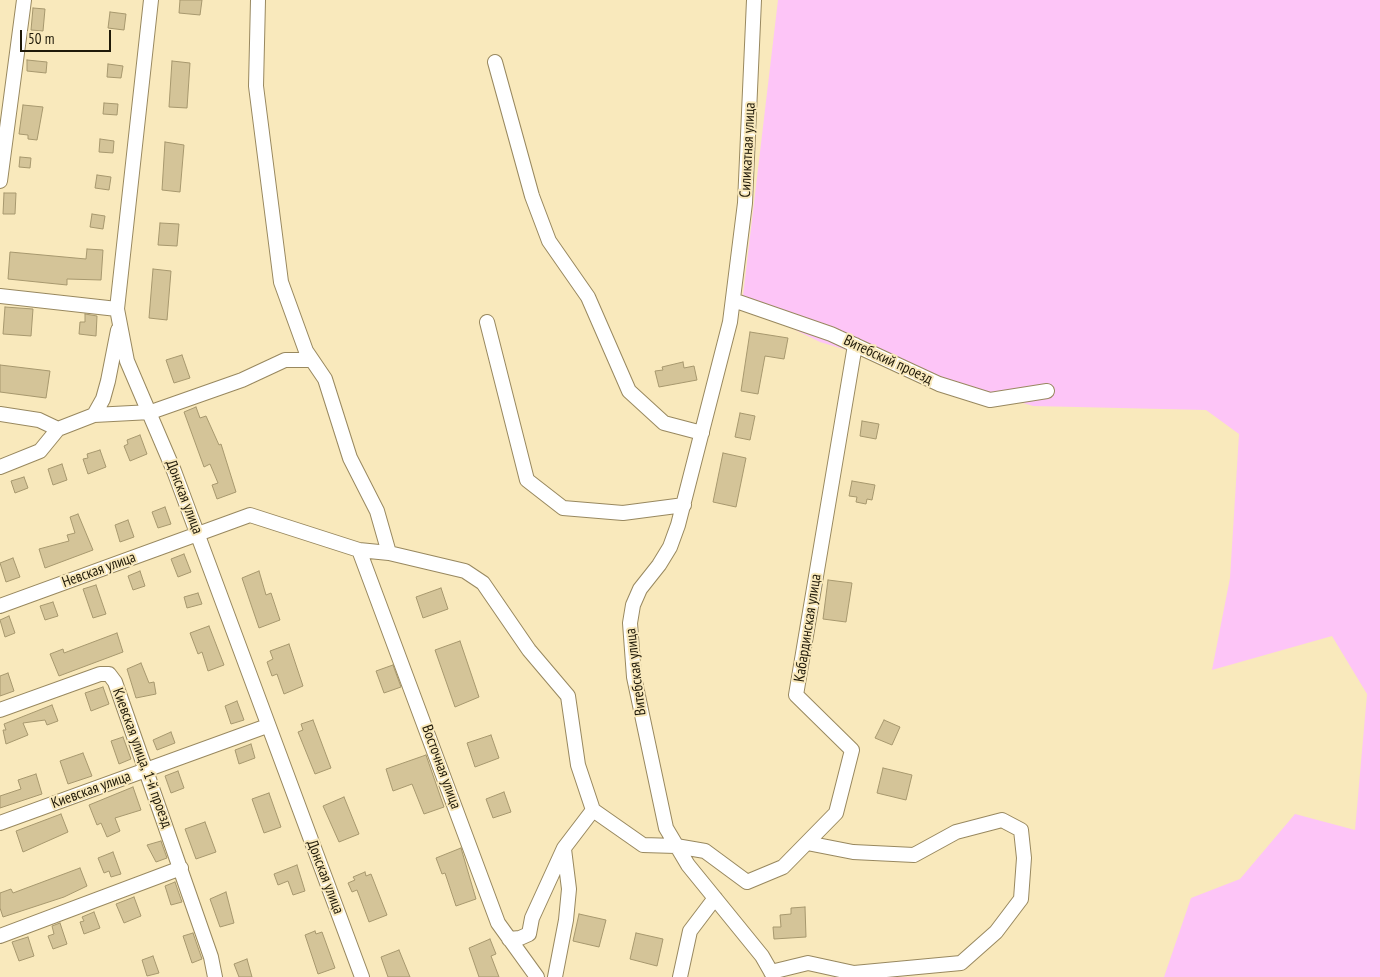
<!DOCTYPE html>
<html>
<head>
<meta charset="utf-8">
<style>
	body { margin:0 }
	#map { position:relative; width:1380px; height:977px; overflow:hidden; background:#f9e9bc; font-family:"PT Sans Narrow",sans-serif }
	canvas { display:block }
	.scale { position:absolute; left:20px; top:30px; width:91px; height:22px; box-sizing:border-box; border:2px solid #201a09; border-top:0; padding-left:6px; font-size:15px; line-height:18px; white-space:nowrap; color:#201a09; -webkit-text-stroke:4px #f9e9bc; paint-order:stroke }
</style>
</head>
<body>
<div id="map">
<canvas width="1380" height="977"></canvas>
<div class="scale">50 m</div>
</div>
<script>
const ctx = document.querySelector('canvas').getContext('2d');
ctx.lineJoin = 'round';
function fillPath(path, color) { ctx.fillStyle = color; ctx.fill(path, 'evenodd'); }
const poly = rows => new Path2D(rows.map(r => 'M' + r).join(''));
function strokePath(path, color, width, dash) { ctx.strokeStyle = color; ctx.lineWidth = width; ctx.lineCap = dash ? 'butt' : 'round'; ctx.setLineDash(dash || []); ctx.stroke(path); }
function label(font, color, halo, rows, align = 'center') {
  ctx.font = font + ' "PT Sans Narrow",sans-serif'; ctx.lineWidth = 4; ctx.setLineDash([]); ctx.textBaseline = 'middle'; ctx.strokeStyle = halo; ctx.fillStyle = color; for (const [text, x, y, turn = 0] of rows) {
    ctx.save(); ctx.translate(x, y); ctx.rotate((+turn || 0) * Math.PI / 180); ctx.textAlign = isNaN(turn) ? turn : align; if (halo) ctx.strokeText(text, 0, 0); ctx.fillText(text, 0, 0); ctx.restore();
  }
}
fillPath(poly([
	[778,0,1380,0,1380,977,1164,977,1191,898,1240,879,1295,814,1355,830,1367,694,1332,636,1212,670,1230,578,1239,434,1206,410,1033,406,820,342,742,304]
]), '#fdc5f7');
const building = poly([
	[180,0,202,0,200,15,179,13,180,0],
	[33,8,45,9,43,31,31,30,33,8],
	[110,12,126,14,124,30,108,28,110,12],
	[27,60,47,62,46,73,27,71,27,60],
	[172,61,190,63,187,108,169,107,172,61],
	[108,64,123,66,121,78,107,77,108,64],
	[104,103,118,104,117,115,103,114,104,103],
	[23,105,43,107,37,140,28,139,28,135,19,134,23,105],
	[100,139,114,141,113,153,99,152,100,139],
	[165,142,184,145,180,192,162,190,165,142],
	[20,157,31,158,30,168,19,167,20,157],
	[97,175,111,177,109,190,95,188,97,175],
	[4,193,16,193,15,214,3,214,4,193],
	[92,214,105,216,103,229,90,227,92,214],
	[160,223,179,224,177,246,158,245,160,223],
	[87,249,103,250,101,280,67,279,67,285,8,279,10,252,86,259,87,249],
	[153,269,171,271,167,320,149,318,153,269],
	[5,307,33,309,31,336,3,334,5,307],
	[85,314,97,316,96,336,79,334,80,322,85,322,85,314],
	[750,332,788,338,784,359,765,356,758,394,741,391,750,332],
	[182,355,190,378,174,383,166,360,182,355],
	[683,362,684,368,694,366,697,380,659,387,655,371,663,370,662,367,683,362],
	[0,365,50,371,46,398,0,392,0,365],
	[196,407,200,418,206,416,219,445,221,444,236,492,217,499,212,485,218,483,210,464,204,467,184,412,196,407],
	[740,413,755,416,750,440,735,437,740,413],
	[862,421,879,424,876,439,860,436,862,421],
	[140,435,147,454,130,461,124,446,128,444,127,440,140,435],
	[100,450,106,467,88,474,83,459,88,458,87,454,100,450],
	[723,453,746,458,736,507,713,502,723,453],
	[62,464,67,480,53,485,48,469,62,464],
	[24,477,28,488,15,493,11,481,24,477],
	[852,481,875,485,872,500,867,499,866,504,856,502,857,497,849,496,852,481],
	[165,507,171,524,158,528,152,512,165,507],
	[78,514,93,550,45,568,39,549,69,541,67,535,75,533,70,517,78,514],
	[128,520,134,537,120,542,115,525,128,520],
	[184,554,191,572,178,577,171,559,184,554],
	[13,558,20,577,6,582,0,563,13,558],
	[140,571,145,586,133,590,128,576,140,571],
	[259,571,266,595,271,593,280,620,259,628,242,578,259,571],
	[828,580,852,583,846,622,823,619,828,580],
	[96,585,106,614,93,618,83,589,96,585],
	[441,588,448,609,423,618,416,597,441,588],
	[198,593,202,604,187,608,184,597,198,593],
	[53,602,58,616,45,620,40,606,53,602],
	[9,616,15,633,5,637,0,620,9,616],
	[209,626,224,665,208,671,202,652,198,654,190,633,209,626],
	[117,633,123,652,59,676,50,654,63,649,64,653,117,633],
	[460,641,479,697,455,707,435,650,460,641],
	[289,644,303,686,284,694,277,674,272,676,267,662,273,659,270,651,289,644],
	[141,663,149,683,154,682,156,694,136,698,127,669,141,663],
	[393,665,401,687,384,693,376,671,393,665],
	[8,673,14,691,0,696,0,676,8,673],
	[103,687,109,704,91,711,85,693,103,687],
	[237,701,244,720,231,724,225,706,237,701],
	[52,705,58,721,47,725,45,720,23,723,28,735,6,744,3,730,6,730,4,724,52,705],
	[313,720,331,768,315,774,298,732,303,730,301,724,313,720],
	[884,720,900,727,892,745,875,738,884,720],
	[171,732,175,743,157,750,153,740,171,732],
	[491,735,499,758,475,767,467,743,491,735],
	[123,737,131,759,119,764,111,741,123,737],
	[251,744,255,758,239,764,235,750,251,744],
	[83,753,92,776,68,784,60,761,83,753],
	[426,755,444,807,424,814,412,784,393,791,386,769,426,755],
	[883,768,912,775,906,800,877,793,883,768],
	[178,771,184,788,171,793,165,776,178,771],
	[36,774,42,794,0,808,0,796,21,789,18,780,36,774],
	[133,787,141,810,115,818,120,831,107,837,101,823,97,825,89,805,133,787],
	[504,792,511,812,493,818,486,799,504,792],
	[269,793,281,827,264,833,252,799,269,793],
	[344,797,359,834,339,842,323,806,344,797],
	[61,814,68,832,23,852,16,831,61,814],
	[205,822,216,852,196,859,185,829,205,822],
	[161,841,167,858,156,862,147,845,161,841],
	[461,848,476,899,456,906,445,873,442,874,436,858,461,848],
	[113,852,121,874,111,877,109,871,104,873,98,858,113,852],
	[297,865,305,891,293,895,288,881,278,885,274,874,297,865],
	[80,868,87,886,64,897,3,917,0,908,0,893,11,889,13,893,80,868],
	[365,872,366,876,371,874,387,915,369,922,357,890,352,892,348,883,355,880,353,877,365,872],
	[175,882,182,902,171,905,165,886,175,882],
	[226,892,234,923,220,927,210,899,226,892],
	[134,897,141,916,124,923,116,904,134,897],
	[805,907,806,937,774,939,773,927,781,927,780,915,791,914,791,908,805,907],
	[94,912,100,928,84,934,80,922,84,921,82,917,94,912],
	[579,914,606,920,599,947,573,941,579,914],
	[60,923,67,944,53,949,48,936,54,934,52,926,60,923],
	[315,931,316,934,322,932,335,968,318,974,305,935,315,931],
	[193,933,202,959,192,963,183,936,193,933],
	[636,933,663,939,657,966,630,959,636,933],
	[28,937,34,956,19,961,12,942,28,937],
	[490,939,496,954,491,956,499,977,479,977,469,948,490,939],
	[399,950,410,977,388,977,381,957,399,950],
	[153,956,159,973,147,976,142,960,153,956],
	[247,959,252,977,239,977,234,964,247,959]
]);
fillPath(building, '#d4c498');
strokePath(building, '#a7986e', 1);
const minor = poly([
	[151,0,117,309,127,361,174,471,362,977],
	[258,0,256,86,281,282,306,351,325,379,350,458,377,511,389,553],
	[754,0,745,203,730,322,678,525,670,547,659,565,640,589,633,605,630,623,634,677,666,828,688,865,762,956,774,977],
	[495,62,532,196,549,241,588,297,629,391,664,423,702,433],
	[0,181,24,0],
	[0,296,117,309],
	[733,300,831,334,939,384,990,400,1047,391],
	[487,322,527,480,563,508,623,513,684,505],
	[0,414,39,420,58,429],
	[94,415,103,399,108,381,118,330],
	[0,467,40,451,58,429,94,415,151,412,242,380,285,360,312,360],
	[359,550,498,923,537,977],
	[0,606,250,515,359,550,389,553,465,571,483,583,529,650,568,696,578,765,593,810],
	[0,710,100,674,109,674,115,682,211,957,215,977],
	[0,823,267,726],
	[0,936,181,868],
	[509,939,520,938,529,934,532,918,564,848,593,810,643,845,676,846,705,851,747,882,783,867,836,813,852,750,796,695,855,345],
	[771,972,808,963,854,973,961,963,996,932,1021,899,1024,858,1021,830,1002,820,956,832,914,855,853,852,807,843],
	[555,977,566,920,569,889,564,849],
	[680,977,690,931,715,898]
]);
strokePath(minor, '#98885f', 16);
strokePath(minor, '#fff', 14);
label('15px', '#201a09', '#f9e9bc', [
	["Силикатная улица",748,150,-87],
	["Витебский проезд",888,360,25],
	["Донская улица",184,497,69],
	["Невская улица",99,570,-20],
	["Кабардинская улица",808,628,-81],
	["Витебская улица",636,672,-97],
	["Киевская улица, 1-й проезд",142,758,70],
	["Восточная улица",441,767,70],
	["Киевская улица",91,790,-20],
	["Донская улица",325,877,69]
]);
</script>
</body>
</html>
